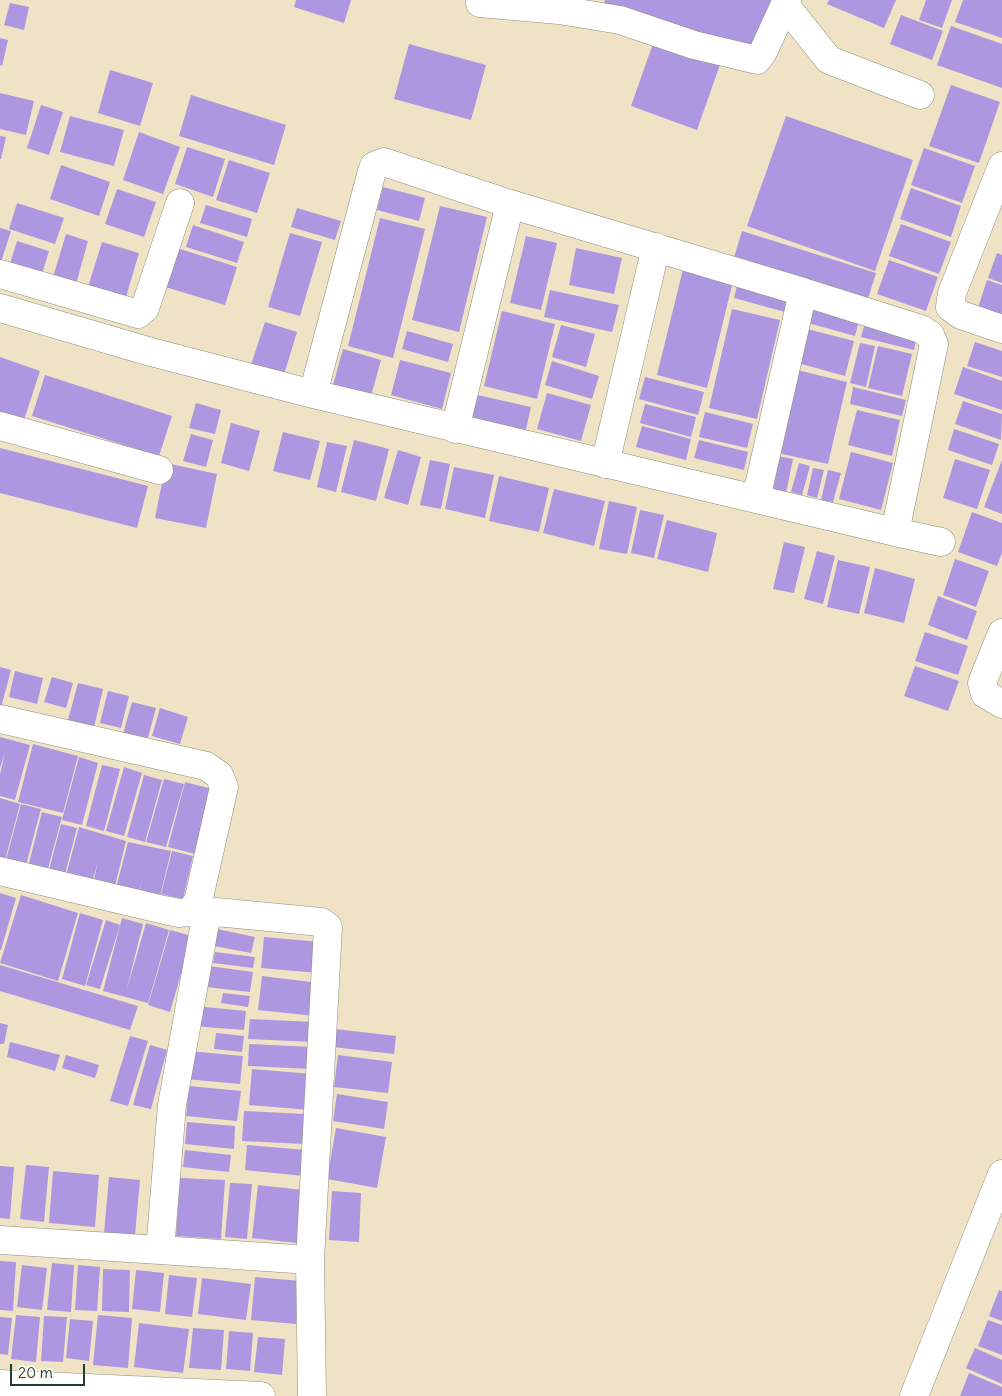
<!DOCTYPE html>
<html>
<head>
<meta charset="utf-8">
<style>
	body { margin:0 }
	#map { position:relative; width:1002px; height:1396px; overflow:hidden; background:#f0e3c5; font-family:Delius,sans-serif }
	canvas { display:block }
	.scale { position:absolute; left:10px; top:1364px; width:75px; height:22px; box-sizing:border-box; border:2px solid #1f3d34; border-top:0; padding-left:6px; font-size:15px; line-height:18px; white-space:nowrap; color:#1f3d34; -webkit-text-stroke:4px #fbf7ec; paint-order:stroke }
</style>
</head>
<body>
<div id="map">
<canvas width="1002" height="1396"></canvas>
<div class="scale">20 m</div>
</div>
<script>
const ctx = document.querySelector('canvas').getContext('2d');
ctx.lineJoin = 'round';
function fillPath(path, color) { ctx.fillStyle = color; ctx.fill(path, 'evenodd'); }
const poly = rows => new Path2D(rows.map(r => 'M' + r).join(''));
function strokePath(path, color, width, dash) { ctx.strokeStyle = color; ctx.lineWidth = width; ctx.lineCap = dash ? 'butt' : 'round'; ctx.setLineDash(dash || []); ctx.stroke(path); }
fillPath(poly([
	[296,0,351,0,344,23,294,7],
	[605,0,775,0,756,58,602,8],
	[829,0,896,0,884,28,827,4],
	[926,0,952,0,942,28,919,20],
	[963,0,1002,0,1002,38,955,22],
	[10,3,29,7,24,30,4,25],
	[901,15,943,31,932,60,890,44],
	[951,26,1002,44,1002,88,937,65],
	[656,35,722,59,697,130,631,106],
	[0,38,8,40,2,66,0,65],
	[409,44,486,65,471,120,394,99],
	[110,70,153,83,140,126,98,113],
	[951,85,1000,102,979,163,929,146],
	[0,93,34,101,26,135,0,129],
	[191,95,286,125,274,165,179,136],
	[41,105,63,112,49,155,27,148],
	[70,116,124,130,114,166,60,152],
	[786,116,913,160,875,271,747,226],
	[139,132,180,147,163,194,123,180],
	[0,136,6,137,1,159,0,159],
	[187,147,225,159,213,197,175,184],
	[924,148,975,166,962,203,911,185],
	[229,160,270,173,257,213,216,200],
	[61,165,110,182,99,216,50,199],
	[383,187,425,198,419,221,377,210],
	[911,188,961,206,951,237,900,219],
	[117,189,156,202,144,237,105,224],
	[17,203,64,218,55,244,9,229],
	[206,205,252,219,247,237,200,223],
	[440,206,487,217,459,332,412,320],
	[297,208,341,221,335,240,291,227],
	[380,218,425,229,393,358,348,346],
	[901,224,951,242,939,274,889,256],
	[193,225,244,242,237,263,186,247],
	[0,228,11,231,0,265],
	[742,231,876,273,865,308,731,267],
	[290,233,322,242,300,316,268,307],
	[66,234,88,241,76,284,53,277],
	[526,236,557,243,541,310,510,303],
	[17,241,49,251,41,277,9,267],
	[102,242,139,253,126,297,88,287],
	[174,247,237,267,225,305,162,286],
	[576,248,622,258,614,294,569,285],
	[997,253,1002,255,1002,283,988,278],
	[889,260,938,277,926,311,877,294],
	[684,265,734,277,707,388,657,375],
	[739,278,790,292,785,312,734,298],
	[987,280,1002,285,1002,319,977,311],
	[550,290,619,305,612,332,544,317],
	[813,304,860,317,855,336,808,323],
	[732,309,780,320,757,419,709,408],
	[502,311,555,324,537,399,484,386],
	[866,319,918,332,914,350,861,337],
	[265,322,297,332,283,378,250,368],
	[561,325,595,334,586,367,552,357],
	[807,329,854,341,845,376,798,363],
	[407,331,453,344,448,362,402,349],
	[975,342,1002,351,1002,377,967,366],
	[860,343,875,346,866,387,850,383],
	[878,346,912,354,902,396,868,388],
	[343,349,381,360,371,396,333,385],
	[0,357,40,371,22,426,0,418],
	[400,360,451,373,442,409,391,395],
	[552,361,599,376,592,399,545,385],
	[963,367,1002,381,1002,410,954,394],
	[797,370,847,382,828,464,778,453],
	[45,375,172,416,159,456,32,416],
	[645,377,704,392,698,415,639,399],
	[853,387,906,400,902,416,850,404],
	[547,393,591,405,581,441,537,429],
	[477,395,531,407,525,434,471,422],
	[963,401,1002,414,1001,440,955,424],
	[196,403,221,410,215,434,189,428],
	[645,404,696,417,691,437,640,423],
	[857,410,900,420,892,456,848,445],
	[705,412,753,424,747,448,699,437],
	[231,423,260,431,249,471,221,463],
	[642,426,691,439,686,460,636,447],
	[954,429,999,444,992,465,948,450],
	[283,432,320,441,310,480,273,471],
	[191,434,213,440,206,467,183,461],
	[354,440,389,449,376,501,341,492],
	[699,440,748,452,744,470,694,458],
	[327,442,347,446,336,492,317,487],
	[0,448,148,486,137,528,0,493],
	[398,450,421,457,408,505,384,498],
	[851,452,893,463,881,510,839,499],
	[773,455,793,459,786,493,765,488],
	[955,459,990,470,977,509,943,498],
	[430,460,450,464,441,509,420,505],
	[1002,460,1002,514,984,507],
	[166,463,217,474,206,528,155,518],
	[799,463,810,466,802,495,791,492],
	[454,467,494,475,485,518,445,509],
	[813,468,824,470,817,498,807,495],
	[828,470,841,473,833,502,821,500],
	[499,476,549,488,539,532,489,521],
	[554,489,605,501,594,546,543,533],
	[609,501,637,507,627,554,599,549],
	[640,510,664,515,654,558,631,553],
	[972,512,1002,523,1002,553,997,566,958,552],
	[667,520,717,533,708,572,657,559],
	[784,542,805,547,794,593,773,589],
	[817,551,835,556,823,604,804,599],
	[955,559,989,571,976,607,943,595],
	[838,560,870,567,859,614,827,607],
	[875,568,915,579,904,623,864,613],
	[938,596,977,611,967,640,928,625],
	[925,632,968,646,958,675,915,661],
	[915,666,959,681,948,711,904,696],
	[0,667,11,670,1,708,0,708],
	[15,671,43,678,37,704,9,697],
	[52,677,73,683,66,708,44,702],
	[78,683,103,689,94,727,68,720],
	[108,691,129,696,121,728,100,723],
	[132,702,156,708,147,741,123,734],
	[160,708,188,717,180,744,152,736],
	[0,737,30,745,15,800,0,796,0,774,5,753,0,768],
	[33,744,78,756,63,813,18,802],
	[79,757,98,763,82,825,62,820],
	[102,765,120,769,104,831,86,826],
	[124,767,142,773,124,836,106,831],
	[144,775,162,780,145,842,127,837],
	[164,779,184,784,166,847,146,842],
	[185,782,212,789,195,854,168,847],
	[0,798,20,804,4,864,0,863],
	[21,804,41,809,26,865,6,860],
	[42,812,62,817,47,872,28,867],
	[61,824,77,828,64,878,48,874],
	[79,827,126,841,114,890,93,884,98,861,91,886,65,879],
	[128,842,171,851,158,904,137,899,143,876,137,897,115,892],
	[172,851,193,856,183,899,161,894],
	[0,893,16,898,1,950,0,950],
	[21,895,78,913,58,981,0,963],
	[80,913,103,920,85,986,62,979],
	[122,918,143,924,126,992,146,923,169,930,148,1003,103,991],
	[106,920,120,925,100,989,86,985],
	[217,929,255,937,251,953,214,946],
	[170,930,192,936,170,1012,148,1005],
	[264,937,321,942,318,973,261,968],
	[215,952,255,957,253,968,213,963],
	[0,965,138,1006,130,1030,0,991],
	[209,966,253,972,250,992,206,987],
	[262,976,319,983,315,1016,258,1010],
	[223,993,250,996,248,1007,221,1003],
	[195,1006,246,1011,244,1030,193,1026],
	[250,1019,314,1022,313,1042,248,1039],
	[0,1023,8,1025,4,1044,0,1044],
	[335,1029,396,1036,394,1054,333,1047],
	[216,1033,244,1036,242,1052,214,1049],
	[130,1036,148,1041,128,1106,110,1101],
	[10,1042,60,1055,55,1071,7,1057],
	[249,1044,313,1047,311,1069,248,1066],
	[150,1045,167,1050,151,1109,133,1105],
	[188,1051,243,1056,240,1084,185,1079],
	[66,1055,99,1065,95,1078,62,1068],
	[338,1055,392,1062,388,1093,334,1087],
	[252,1069,313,1074,310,1110,249,1105],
	[189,1086,241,1091,237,1121,186,1116],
	[337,1094,388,1102,384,1129,333,1121],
	[244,1111,306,1114,304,1144,242,1141],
	[187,1122,235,1126,234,1149,185,1144],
	[336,1128,386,1137,377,1188,327,1179],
	[247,1145,306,1150,304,1176,245,1170],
	[185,1150,231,1155,229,1172,183,1167],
	[26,1165,49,1167,44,1222,20,1219],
	[0,1166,14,1167,10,1219,0,1218],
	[53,1171,99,1175,95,1227,49,1223],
	[109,1177,140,1180,135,1235,104,1233],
	[180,1178,225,1180,221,1239,176,1236],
	[230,1183,252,1184,247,1239,225,1237],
	[258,1185,303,1190,297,1243,252,1238],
	[332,1191,361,1193,359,1242,329,1240],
	[0,1261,16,1262,13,1311,0,1310],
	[52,1263,74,1265,71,1312,47,1310],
	[22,1265,47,1268,42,1310,17,1307],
	[78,1265,100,1267,97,1311,75,1310],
	[103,1269,130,1270,129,1312,102,1311],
	[136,1270,164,1273,160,1312,132,1309],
	[169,1275,197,1278,192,1317,165,1314],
	[255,1277,300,1281,296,1324,251,1320],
	[202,1278,251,1284,246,1320,198,1314],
	[999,1290,1002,1291,1002,1321,989,1316],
	[16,1315,40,1317,36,1362,11,1359],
	[98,1315,132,1318,128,1368,93,1365],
	[44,1316,67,1317,63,1362,41,1361],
	[0,1317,12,1318,8,1355,0,1354],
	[70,1319,93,1321,89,1361,66,1358],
	[988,1320,1002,1325,1002,1355,978,1346],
	[139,1323,189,1329,183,1373,134,1367],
	[193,1328,224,1330,221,1370,189,1368],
	[229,1331,253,1333,250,1371,226,1369],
	[258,1337,285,1339,282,1375,254,1372],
	[975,1348,1002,1360,1002,1384,966,1368],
	[969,1373,1002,1387,1002,1396,960,1396]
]), '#ac97e0');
const minor = poly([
	[480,3,559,10,620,20,694,45,757,60,763,52,787,0],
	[785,5,829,60,920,95],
	[1002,166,952,293,950,307,961,315,1002,329],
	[0,274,138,314,145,308,180,203],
	[0,308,151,352,313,394,895,532,934,344,930,335,921,329,803,292],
	[313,394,371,175,374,166,384,162,510,204,803,292,756,499],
	[0,426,159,470],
	[455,429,510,204],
	[605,464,656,247],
	[895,532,941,542],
	[1002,633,982,683,985,694,1002,704],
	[0,719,206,766,219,775,224,787,198,902,189,912,179,913,164,910,0,871],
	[0,1240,160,1250,172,1105,205,923,209,916,216,912,321,922,328,927,310,1260,312,1396],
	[160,1250,310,1260],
	[0,1384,261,1396],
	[914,1396,1002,1174]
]);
strokePath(minor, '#88907c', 29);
strokePath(minor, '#fff', 28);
</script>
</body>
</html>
